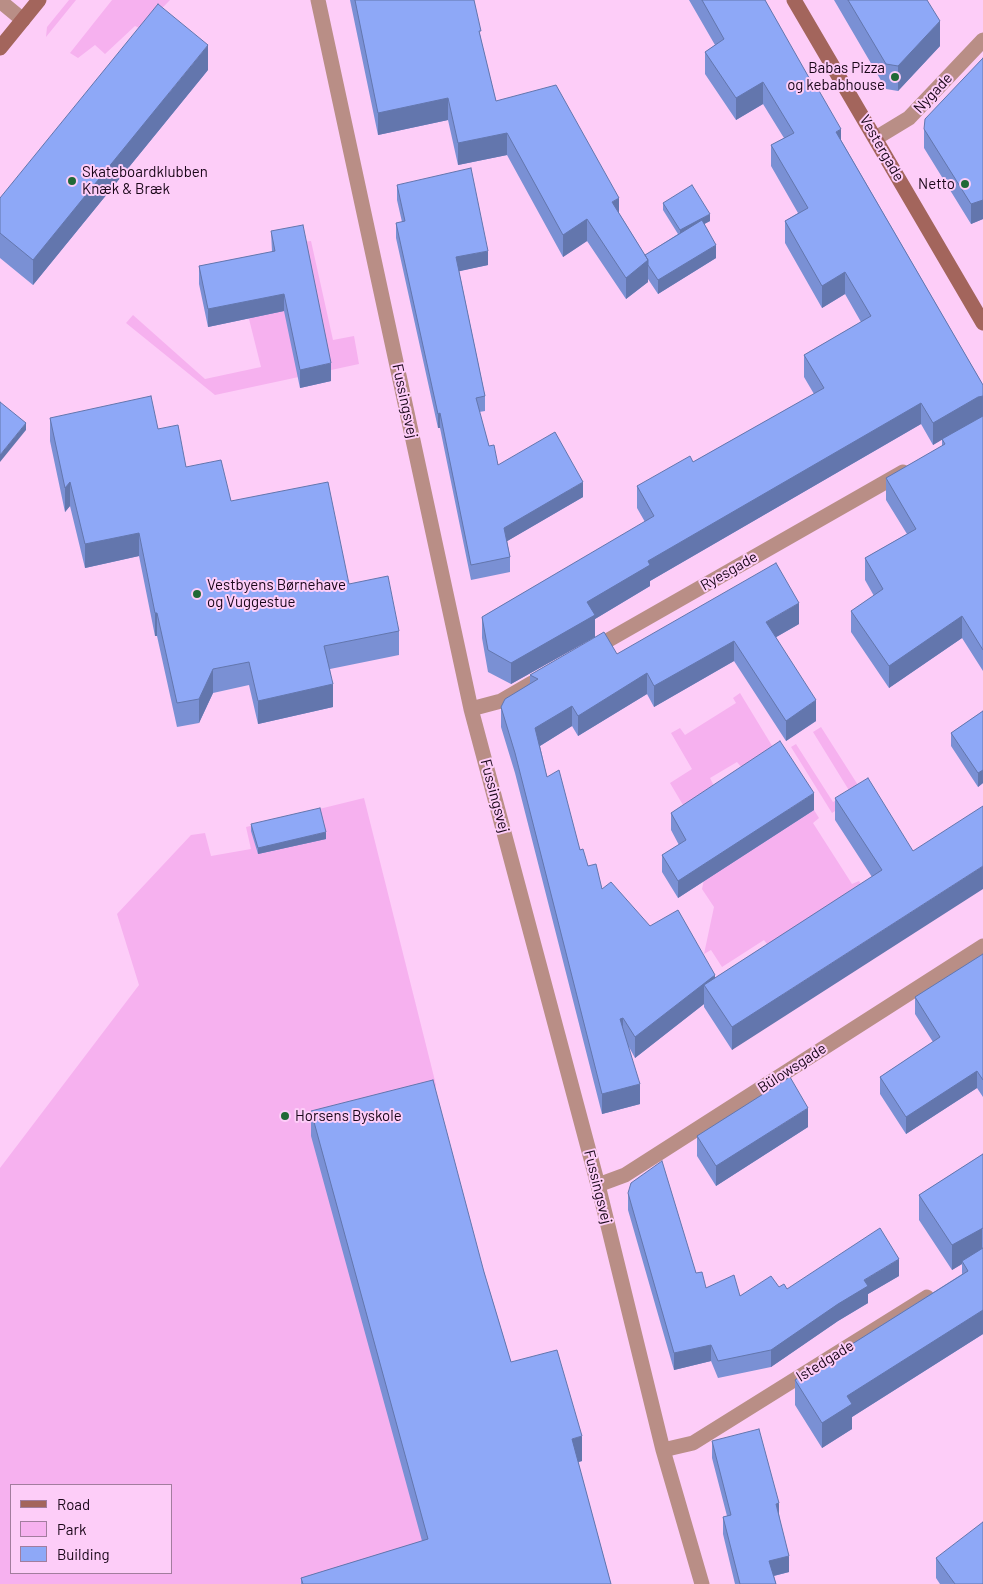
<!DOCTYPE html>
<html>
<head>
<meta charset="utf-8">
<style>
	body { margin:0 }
	#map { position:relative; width:983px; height:1584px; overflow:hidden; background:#fdcdf8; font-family:Barlow,sans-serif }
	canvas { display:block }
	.legend { position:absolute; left:10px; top:1484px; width:162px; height:90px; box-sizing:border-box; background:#fdcdf8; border:1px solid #a27d9e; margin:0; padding:6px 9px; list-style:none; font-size:15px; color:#190618 }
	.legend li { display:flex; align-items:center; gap:10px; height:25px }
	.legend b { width:25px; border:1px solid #a27d9e }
</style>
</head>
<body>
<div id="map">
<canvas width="983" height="1584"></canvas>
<ul class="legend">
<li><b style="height:6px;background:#a3655c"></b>Road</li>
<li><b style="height:14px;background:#f6b1ef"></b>Park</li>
<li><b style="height:14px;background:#8ea8f7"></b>Building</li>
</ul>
</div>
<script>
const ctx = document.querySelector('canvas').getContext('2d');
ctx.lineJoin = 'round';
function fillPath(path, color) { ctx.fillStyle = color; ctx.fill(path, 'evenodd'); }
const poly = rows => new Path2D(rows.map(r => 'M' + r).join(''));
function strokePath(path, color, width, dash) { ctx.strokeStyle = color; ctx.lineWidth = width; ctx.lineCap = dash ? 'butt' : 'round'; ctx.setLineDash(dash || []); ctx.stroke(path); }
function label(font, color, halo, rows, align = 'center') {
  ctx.font = font + ' Barlow,sans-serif'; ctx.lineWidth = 4; ctx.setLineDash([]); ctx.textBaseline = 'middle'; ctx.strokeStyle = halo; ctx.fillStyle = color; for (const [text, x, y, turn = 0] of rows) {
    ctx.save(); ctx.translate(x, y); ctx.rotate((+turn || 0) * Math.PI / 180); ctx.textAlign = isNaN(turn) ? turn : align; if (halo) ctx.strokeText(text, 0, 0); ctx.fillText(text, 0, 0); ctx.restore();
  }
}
fillPath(poly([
	[69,0,76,0,46,37,47,27],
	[112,0,170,0,142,29,135,26,105,54,95,45,78,58,70,53],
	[311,241,333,340,354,336,359,364,215,395,126,323,133,315,205,379,261,367,249,319,303,242],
	[740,693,774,749,742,768,737,762,710,778,714,786,683,805,670,783,692,769,671,733,680,728,685,735,736,703,733,698],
	[821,727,863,793,832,813,791,747,796,744,833,802,850,792,813,732],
	[364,798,436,1085,433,1105,433,1584,0,1584,0,1168,139,985,117,914,191,835,205,833,211,856,251,849,246,827],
	[11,1485,171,1485,171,1573,11,1573],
	[814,810,819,818,813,823,852,884,859,881,863,888,769,947,764,940,722,967,711,950,704,954,714,907,702,889,710,852,722,869]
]), '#f6b1ef');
strokePath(poly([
	[318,0,471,709,598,1185,663,1450,702,1584],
	[0,1,23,20],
	[876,138,909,118,983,40],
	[591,650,903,472],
	[471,709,501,701,532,683],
	[598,1185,625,1175,983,946],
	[663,1450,693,1443,927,1297]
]), '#b98e86', 15);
strokePath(poly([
	[794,0,983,323],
	[0,48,39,0]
]), '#a3655c', 15);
fillPath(poly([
	[350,0,474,0,481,40,496,101,619,213,645,255,678,234,663,210,663,203,710,221,704,224,716,258,658,294,648,279,648,282,626,299,587,241,563,257,507,155,458,165,448,120,378,135],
	[689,0,765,0,841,140,983,385,983,671,962,638,889,688,851,632,851,611,874,596,865,580,865,558,907,534,886,500,886,478,942,446,942,439,933,445,921,424,650,581,650,586,595,619,595,637,511,684,488,672,482,638,482,617,645,522,637,508,637,486,693,462,814,394,804,377,804,355,861,322,845,294,822,308,785,243,785,221,798,213,771,166,771,145,784,138,763,104,736,120,705,74,705,52,715,45],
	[834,0,927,0,940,46,898,91,886,89],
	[983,58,983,219,971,224,924,148,924,129],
	[208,70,33,285,0,258,0,198],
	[397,185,488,265,459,271,485,396,485,411,479,412,489,446,498,465,583,497,507,541,510,557,510,572,471,580,440,428,438,428,396,238,396,223,402,222,397,200],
	[271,231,331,381,300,388,284,311,208,327,199,284,199,266,272,252],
	[50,418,158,429,186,467,231,501,349,584,399,631,399,655,330,669,333,707,258,724,249,685,213,693,199,723,177,727,157,636,155,636,139,556,85,568,70,506,65,512,50,441],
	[799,624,776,637,816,721,786,741,734,661,654,707,647,694,578,736,572,726,540,746,547,777,580,850,588,866,602,889,650,926,715,978,872,877,835,820,835,798,913,851,732,1050,704,1007,704,1004,635,1058,629,1047,640,1104,602,1114,515,773,501,727,501,707,530,683,530,675,617,654],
	[983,711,983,783,978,787,951,746,951,733],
	[814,810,678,898,662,872,662,855,679,845,671,830,671,813],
	[251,824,326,839,258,854,251,831],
	[983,954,983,1097,977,1088,906,1134,880,1094,880,1077,933,1042,915,1014,915,997],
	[311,1111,484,1272,511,1362,582,1461,578,1462,611,1584,301,1584,301,1578,422,1541,311,1136],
	[808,1127,716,1186,697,1156,697,1136],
	[983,1154,983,1334,852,1417,852,1429,822,1448,795,1405,795,1380,962,1274,962,1264,952,1270,919,1220,919,1195],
	[628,1193,696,1273,706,1288,740,1296,779,1287,787,1289,899,1276,868,1294,868,1303,838,1321,771,1367,718,1378,711,1361,674,1370,628,1210],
	[712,1441,779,1514,789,1572,774,1576,776,1584,735,1584,723,1534,723,1517,727,1516,712,1458],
	[936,1558,983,1584,940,1584,936,1578]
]), '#7a90d4');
fillPath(poly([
	[940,21,940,46,898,91,898,66],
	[208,45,208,70,33,285,33,260],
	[763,82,763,104,736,120,736,98],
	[448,98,448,120,378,135,378,113],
	[841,129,841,150,836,132],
	[507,133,507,155,458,165,458,143],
	[619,198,619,219,612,202],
	[983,200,983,219,971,224,971,204],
	[710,214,710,221,680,237,680,230],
	[587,219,587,241,563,257,563,235],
	[716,245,716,258,658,294,658,280],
	[488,251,488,265,456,272,456,257],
	[648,260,648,282,626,299,626,278],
	[845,272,845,294,822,308,822,286],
	[284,294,284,311,208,327,208,309],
	[331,363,331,381,300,388,300,370],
	[983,396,983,418,978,419,933,445,933,423,978,397],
	[921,403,921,424,650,581,650,586,595,619,595,637,511,684,511,663,587,602,648,561],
	[440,413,440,428,438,428,438,414],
	[26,423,26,430,0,462,0,455],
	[70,482,70,506,65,512,65,488],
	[583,482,583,497,504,543,504,528],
	[139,533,139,556,85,568,85,544],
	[799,603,799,624,766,643,766,622],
	[155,613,157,613,157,636,155,636],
	[962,616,962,638,889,688,889,666],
	[734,641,734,661,654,707,654,686],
	[213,669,213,693,199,723,199,699],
	[647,673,647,694,578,736,578,716],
	[333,684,333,707,258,724,258,701],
	[816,700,816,721,786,741,786,721],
	[572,706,572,726,535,749,535,728],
	[983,770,983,783,978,787,978,773],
	[814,793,814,810,678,898,678,881],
	[326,832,326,839,258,854,258,848],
	[983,866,983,889,732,1050,732,1027],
	[715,975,715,995,704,985,704,1004,635,1058,635,1037],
	[623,1018,623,1038,620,1019],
	[977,1071,977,1088,906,1134,906,1117],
	[640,1084,640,1104,602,1114,602,1094],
	[808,1108,808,1127,716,1186,716,1166],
	[982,1228,982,1253,962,1261,962,1264,952,1270,952,1245],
	[899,1259,899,1276,868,1294,868,1303,838,1321,771,1367,771,1350,864,1280],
	[983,1310,983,1334,852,1417,852,1429,822,1448,822,1423,847,1396],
	[711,1345,711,1361,674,1370,674,1353],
	[582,1436,582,1461,572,1464,572,1439],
	[779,1503,779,1520,776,1504],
	[789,1556,789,1572,769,1577,769,1561]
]), '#6376ad');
const building = poly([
	[355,0,474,0,481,31,479,31,496,101,556,85,619,198,612,202,648,260,626,278,587,219,563,235,507,133,458,143,448,98,378,113,355,0],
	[702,0,765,0,816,90,818,89,841,129,836,132,983,385,983,396,978,397,933,423,921,403,648,561,650,565,587,602,595,615,511,663,488,650,482,617,654,516,637,486,690,456,693,462,824,388,804,355,871,316,845,272,822,286,785,221,808,208,771,145,794,133,763,82,736,98,705,52,724,39,702,0],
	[848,0,927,0,940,21,898,66,886,64,848,0],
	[158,4,208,45,33,260,0,233,0,198,158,4],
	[983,58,983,200,971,204,924,129,925,119,983,58],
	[471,168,488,251,456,257,485,396,476,398,489,446,494,445,498,465,555,432,583,482,504,528,510,557,471,565,440,413,438,414,396,223,405,221,397,185,471,168],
	[692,185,710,214,680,230,663,203,692,185],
	[702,220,716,245,658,280,648,265,648,260,645,255,702,220],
	[303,225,331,363,300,370,284,294,208,309,199,266,275,251,271,231,303,225],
	[151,396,158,429,178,425,186,467,221,460,231,501,328,482,349,584,388,576,399,631,324,646,333,684,258,701,249,662,213,669,199,699,177,703,157,613,155,613,139,533,85,544,70,482,65,488,50,418,151,396],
	[0,402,26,423,0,455,0,402],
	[983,416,983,650,962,616,889,666,851,611,883,589,865,558,916,529,886,478,945,444,942,439,983,416],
	[776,563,799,603,766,622,816,700,786,721,734,641,654,686,647,673,578,716,572,706,535,728,547,777,559,770,580,850,583,849,588,866,596,864,602,889,611,882,650,926,678,910,715,975,635,1037,623,1018,620,1019,640,1084,602,1094,515,753,501,707,505,699,538,679,530,675,604,632,617,654,776,563],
	[983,711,983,770,978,773,951,733,983,711],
	[780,741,814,793,678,881,662,855,686,840,671,813,780,741],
	[868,778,913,851,983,806,983,866,732,1027,704,985,882,870,835,798,868,778],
	[320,808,326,832,258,848,251,824,320,808],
	[983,954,983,1080,977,1071,906,1117,880,1077,940,1037,915,997,983,954],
	[790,1077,808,1108,716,1166,697,1136,790,1077],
	[433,1080,484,1272,511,1362,557,1350,582,1436,572,1439,611,1584,303,1584,301,1578,428,1539,311,1111,433,1080],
	[983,1154,983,1228,952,1245,919,1195,983,1154],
	[662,1161,696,1273,702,1272,706,1288,734,1275,740,1296,771,1276,779,1287,784,1284,787,1289,880,1228,899,1259,864,1280,868,1286,838,1304,771,1350,718,1361,711,1345,674,1353,628,1193,631,1183,662,1161],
	[983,1248,983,1310,847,1396,852,1404,822,1423,795,1380,968,1271,962,1261,983,1248],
	[759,1429,779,1503,776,1504,789,1556,769,1561,776,1584,740,1584,723,1517,731,1515,712,1441,759,1429],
	[983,1522,983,1584,955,1584,936,1558,983,1522]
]);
fillPath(building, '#8ea8f7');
strokePath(building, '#6376ad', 1);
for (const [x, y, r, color] of [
	[895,77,5,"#216936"],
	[72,181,5,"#216936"],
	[965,184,5,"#216936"],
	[197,594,5,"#216936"],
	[285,1116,5,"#216936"]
]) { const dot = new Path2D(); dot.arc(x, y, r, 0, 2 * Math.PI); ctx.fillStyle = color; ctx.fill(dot); strokePath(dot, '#fdcdf8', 2); }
label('15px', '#190618', '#fdcdf8', [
	["Babas Pizza",885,68,"right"],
	["og kebabhouse",885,85,"right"],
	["Skateboardklubben",82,172],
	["Knæk & Bræk",82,189],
	["Netto",955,184,"right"],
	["Vestbyens Børnehave",207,585],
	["og Vuggestue",207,602],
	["Horsens Byskole",295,1116]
], 'left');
label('15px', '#190618', '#fdcdf8', [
	["Nygade",933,93,-47],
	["Vestergade",882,148,60],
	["Fussingsvej",405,401,78],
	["Ryesgade",729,571,-30],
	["Fussingsvej",495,796,75],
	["Bülowsgade",792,1068,-33],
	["Fussingsvej",598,1187,76],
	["Istedgade",825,1361,-32]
]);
</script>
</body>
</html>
